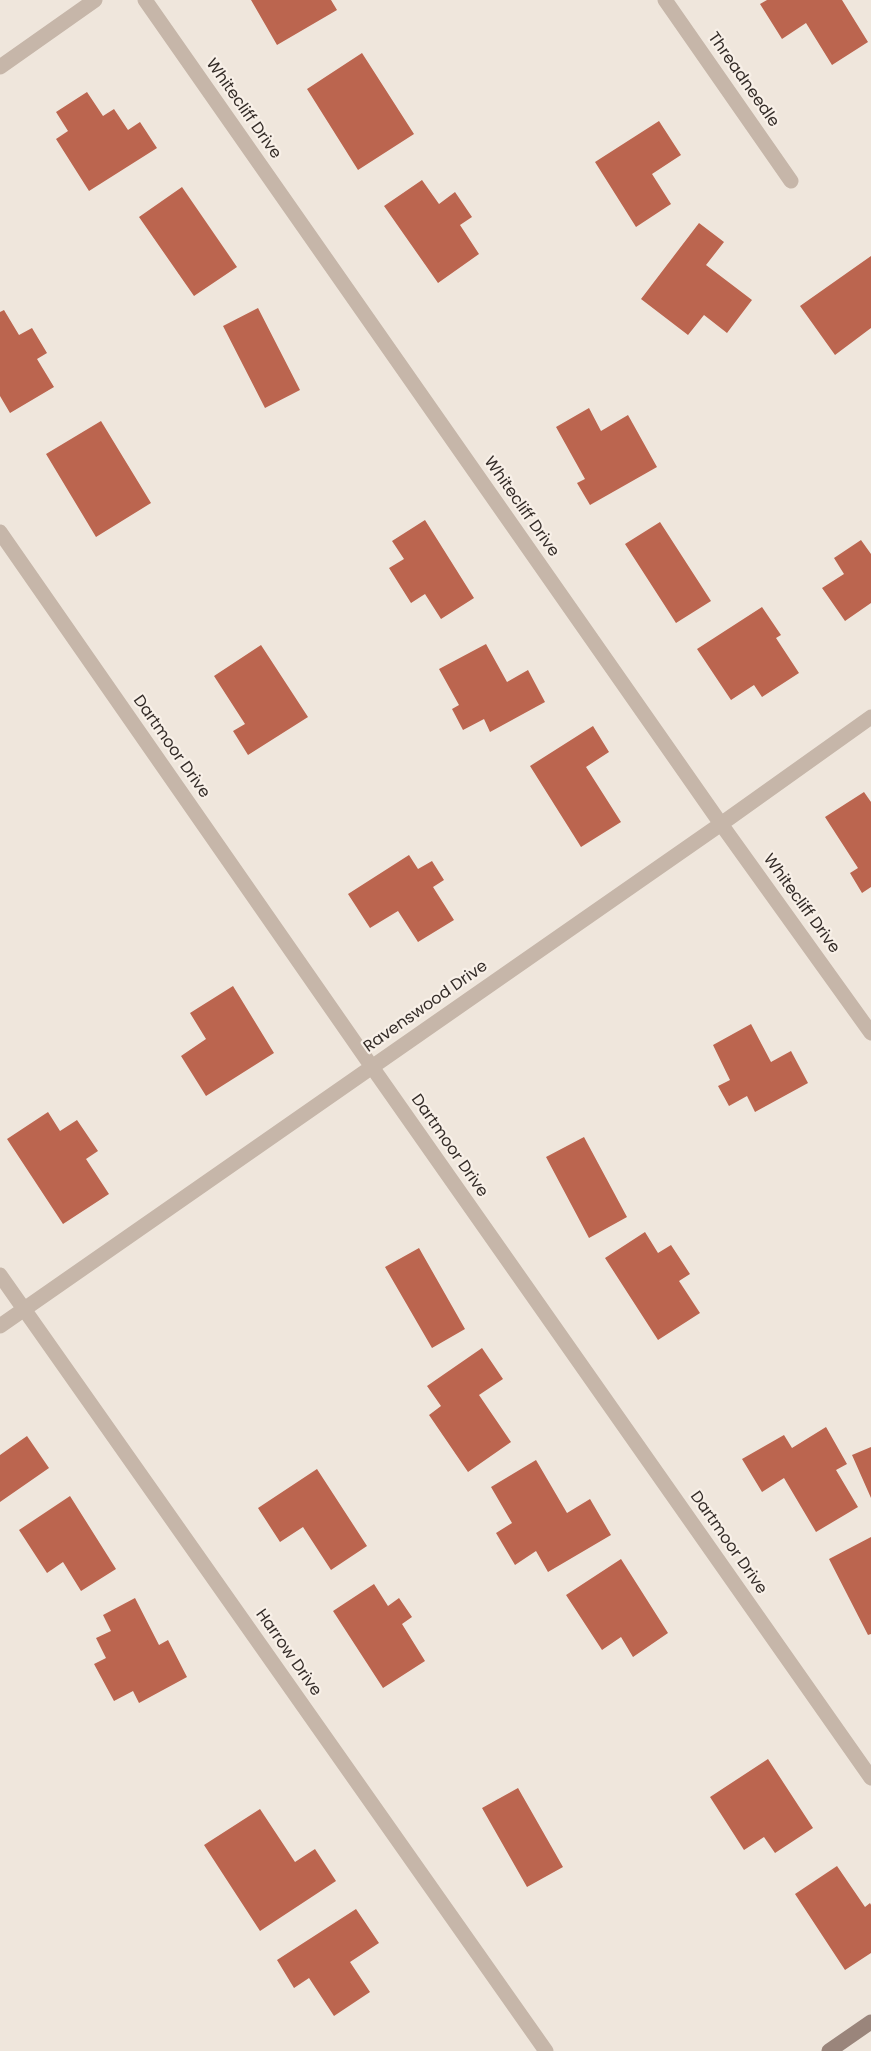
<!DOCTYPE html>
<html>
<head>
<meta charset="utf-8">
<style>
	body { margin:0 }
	canvas { display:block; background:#efe6dc }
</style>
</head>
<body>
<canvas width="871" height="2051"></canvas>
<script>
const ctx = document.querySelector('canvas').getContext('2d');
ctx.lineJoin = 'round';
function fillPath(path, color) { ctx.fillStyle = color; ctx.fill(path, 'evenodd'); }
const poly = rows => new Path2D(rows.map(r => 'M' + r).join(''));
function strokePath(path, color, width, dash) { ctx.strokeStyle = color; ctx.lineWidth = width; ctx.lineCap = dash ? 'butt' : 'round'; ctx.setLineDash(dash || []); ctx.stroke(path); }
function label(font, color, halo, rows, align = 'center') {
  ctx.font = font + ' Poppins,sans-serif'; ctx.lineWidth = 4.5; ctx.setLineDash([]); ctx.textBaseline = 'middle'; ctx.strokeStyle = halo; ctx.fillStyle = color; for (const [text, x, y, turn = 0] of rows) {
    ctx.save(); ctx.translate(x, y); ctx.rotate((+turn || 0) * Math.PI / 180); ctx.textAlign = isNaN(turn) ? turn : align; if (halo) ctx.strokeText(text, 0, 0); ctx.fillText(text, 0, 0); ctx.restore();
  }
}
fillPath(poly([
	[251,0,331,0,337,10,277,45],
	[767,0,842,0,868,42,832,65,806,23,782,39,760,4],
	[362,53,414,134,358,170,307,89],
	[87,92,103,116,114,109,128,130,140,122,157,148,89,191,56,139,68,131,56,112],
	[659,121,681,155,652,174,671,204,636,227,595,162],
	[422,180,439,204,455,192,472,217,460,225,479,254,438,283,384,206],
	[182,187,237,267,194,296,139,217],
	[699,223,724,242,706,265,752,300,727,333,704,315,688,335,641,299],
	[871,256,871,328,835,355,800,306],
	[258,308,300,390,265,408,223,326],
	[4,310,19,335,32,328,47,353,37,359,54,387,10,413,0,396,0,312],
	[589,408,601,431,628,415,657,467,590,505,577,483,585,479,556,427],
	[101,421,151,503,96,537,46,454],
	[425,520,474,598,441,619,425,594,411,603,389,568,404,559,392,541],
	[660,522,711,601,676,623,625,544],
	[861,540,871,554,871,603,845,621,822,588,844,574,834,558],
	[762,607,781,635,776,638,799,673,762,697,754,685,731,700,697,649],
	[486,644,507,682,528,670,545,702,490,732,484,719,463,730,452,709,459,705,439,669],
	[261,645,308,717,248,755,233,731,245,724,214,676],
	[593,726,609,752,586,767,621,822,581,847,530,766],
	[864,792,871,802,871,887,862,893,850,873,858,868,825,817],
	[409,855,418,869,432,861,444,880,433,887,454,920,418,942,398,911,370,928,348,894],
	[233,986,274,1053,206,1096,181,1056,206,1039,190,1013],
	[751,1024,771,1062,791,1051,808,1083,755,1112,747,1096,729,1106,718,1086,730,1080,713,1045],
	[48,1112,60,1131,77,1120,98,1151,86,1159,109,1194,63,1224,7,1139],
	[584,1137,627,1217,589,1238,546,1157],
	[645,1232,658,1253,671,1245,690,1274,679,1281,700,1313,658,1340,605,1258],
	[419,1248,465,1329,432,1348,385,1267],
	[482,1348,503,1379,479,1395,511,1442,468,1472,429,1415,441,1406,427,1386],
	[826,1427,847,1464,836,1470,858,1507,816,1532,784,1478,762,1492,742,1459,784,1435,792,1448],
	[27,1436,49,1468,0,1502,0,1455],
	[871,1447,871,1498,852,1455],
	[536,1460,567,1513,590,1499,611,1535,548,1572,536,1551,515,1565,496,1533,512,1523,491,1487],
	[317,1469,367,1546,331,1570,303,1527,280,1542,258,1508],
	[70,1496,116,1569,81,1591,63,1562,47,1573,19,1530],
	[871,1537,871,1634,868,1635,829,1559],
	[621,1559,668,1633,633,1657,621,1637,602,1650,566,1595],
	[374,1584,388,1606,399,1598,412,1617,402,1624,425,1661,383,1688,333,1611],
	[135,1598,159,1645,168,1640,187,1677,139,1703,133,1691,114,1701,94,1664,106,1658,96,1638,111,1631,103,1615],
	[768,1759,813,1828,775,1853,764,1837,744,1850,710,1797],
	[518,1788,563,1867,527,1887,482,1808],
	[260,1809,295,1862,315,1849,336,1881,260,1931,204,1845],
	[837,1866,865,1907,870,1903,871,1905,871,1953,845,1970,795,1894],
	[356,1909,379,1943,350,1962,370,1992,334,2016,309,1978,294,1988,277,1960]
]), '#bb654f');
strokePath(poly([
	[145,0,721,824,871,1033],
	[665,0,791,181],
	[0,67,95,0],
	[0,532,372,1067,871,1778],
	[0,1275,546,2051],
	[0,1326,721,824,871,717]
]), '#c6b6a9', 15);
strokePath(poly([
	[829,2051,871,2022]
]), '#9a857b', 15);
label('16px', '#342c28', '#f8f0e8', [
	["Threadneedle",743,80,55],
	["Whitecliff Drive",243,109,55],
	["Whitecliff Drive",521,507,55],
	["Dartmoor Drive",171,747,55],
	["Whitecliff Drive",801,904,54],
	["Ravenswood Drive",426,1007,-35],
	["Dartmoor Drive",449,1146,55],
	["Dartmoor Drive",728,1543,55],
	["Harrow Drive",288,1653,55]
]);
</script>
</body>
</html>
